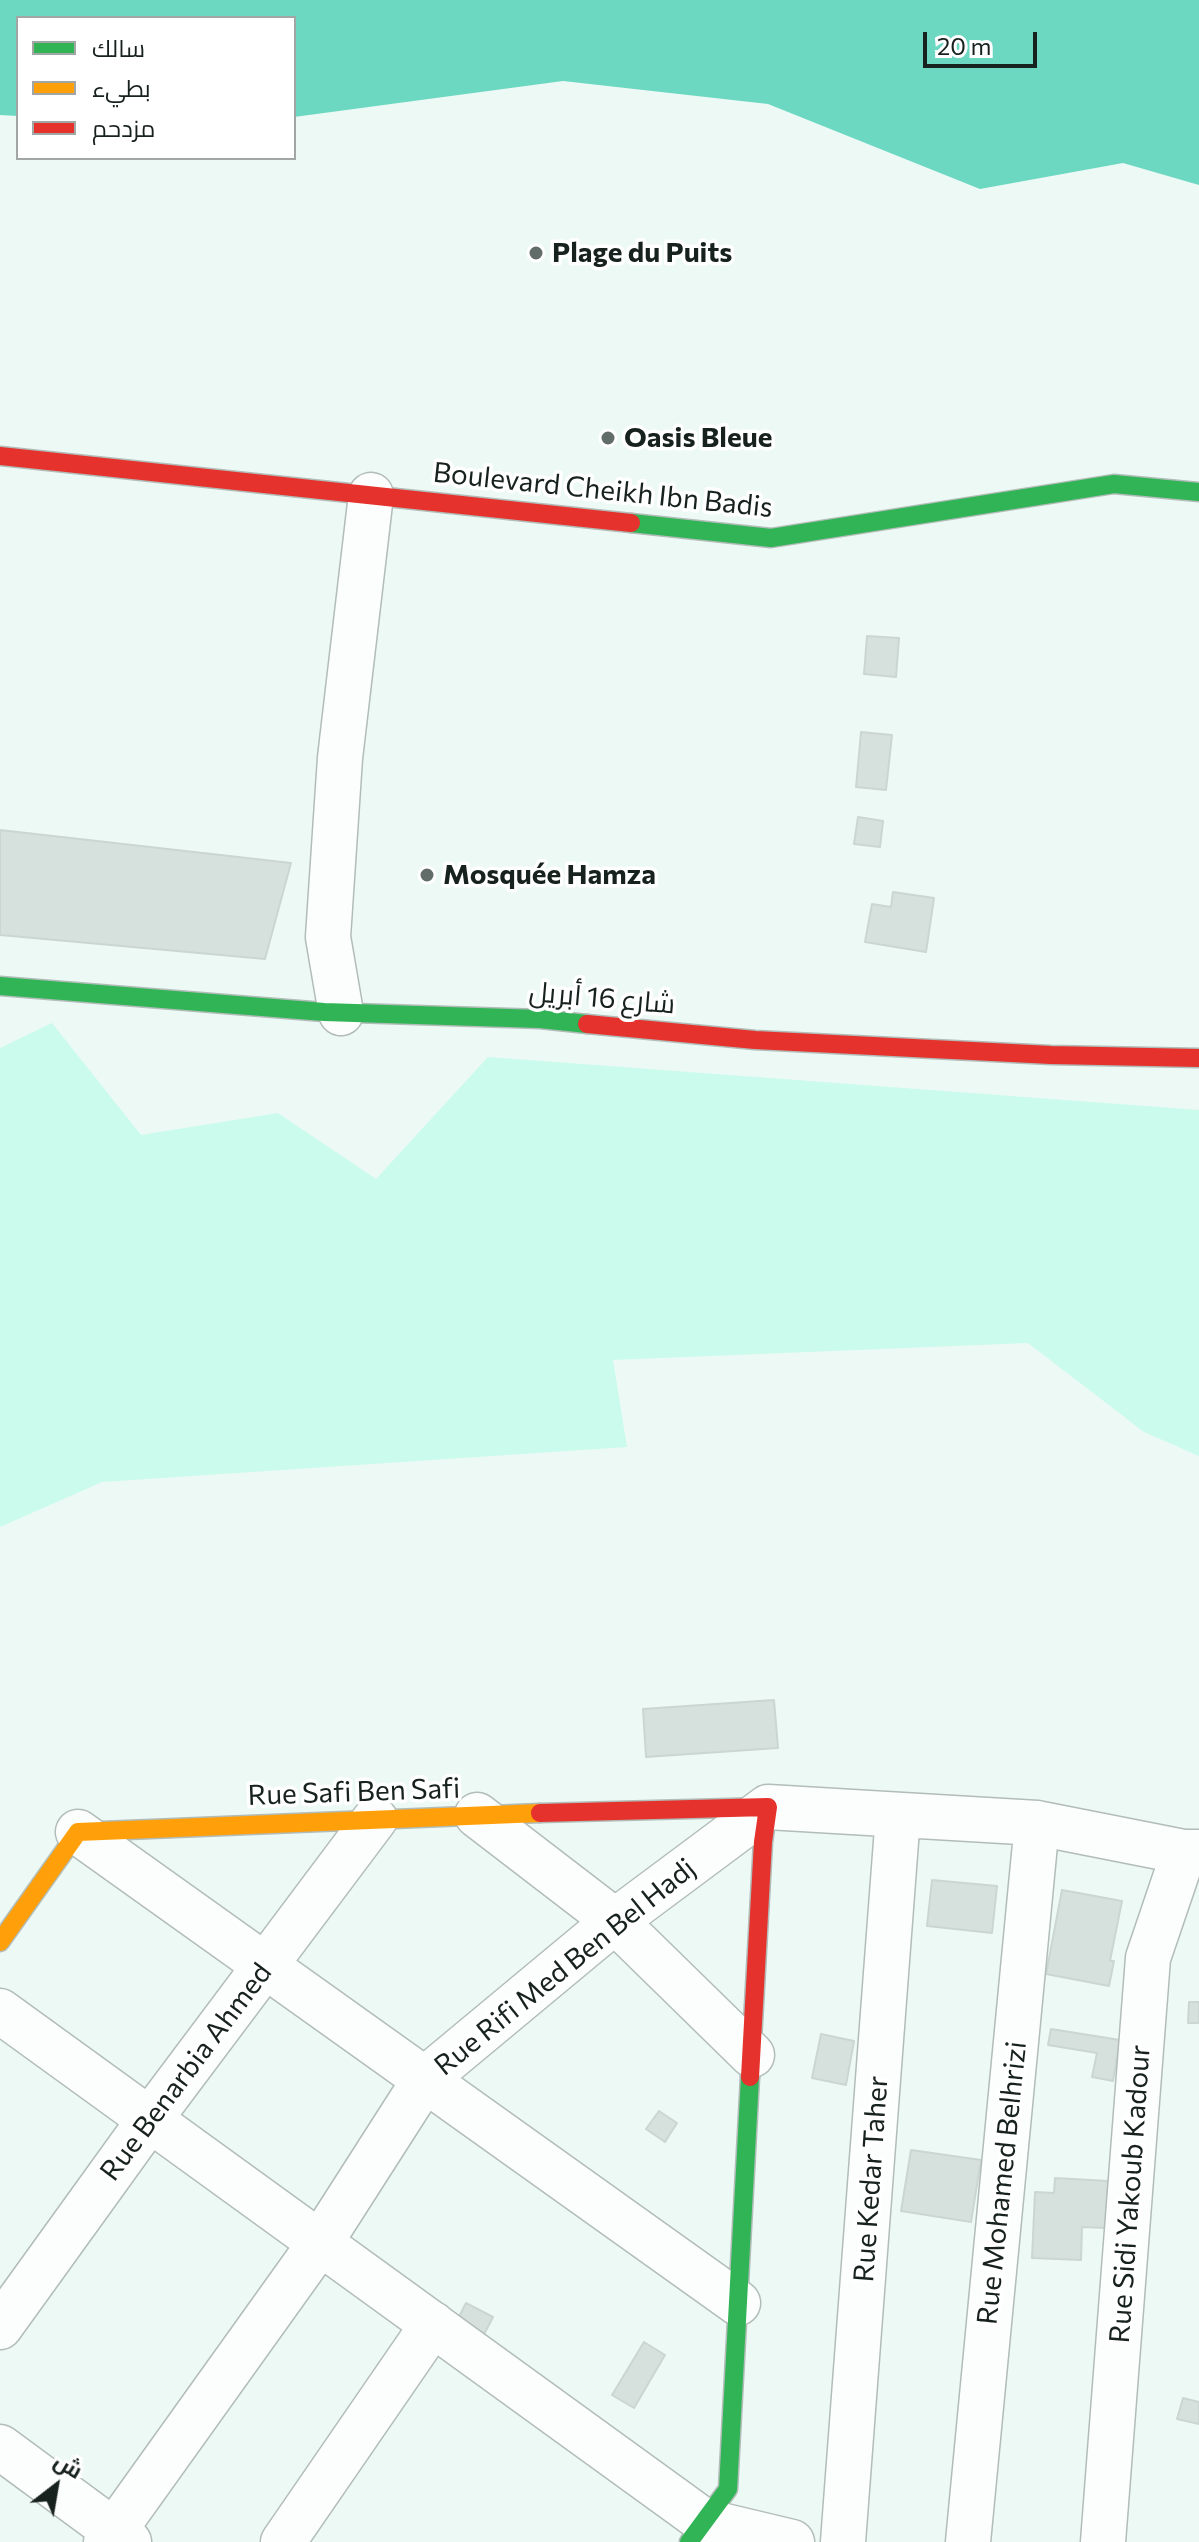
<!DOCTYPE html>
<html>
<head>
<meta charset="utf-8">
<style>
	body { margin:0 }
	#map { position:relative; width:1199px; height:2542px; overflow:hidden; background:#edf9f5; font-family:Commissioner,Cairo,sans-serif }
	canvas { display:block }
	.legend { position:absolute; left:16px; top:16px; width:280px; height:144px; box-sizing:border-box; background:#fff; border:2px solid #a2a6a5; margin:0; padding:10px 14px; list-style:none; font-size:24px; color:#17211e }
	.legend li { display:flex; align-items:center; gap:16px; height:40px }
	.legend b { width:40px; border:2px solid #a2a6a5 }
	.north { position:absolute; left:16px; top:2446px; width:80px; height:80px; -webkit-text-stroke:6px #fff; paint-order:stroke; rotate:31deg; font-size:22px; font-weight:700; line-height:32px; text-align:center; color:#17211e }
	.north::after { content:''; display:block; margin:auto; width:28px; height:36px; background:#17211e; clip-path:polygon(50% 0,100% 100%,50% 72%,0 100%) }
	.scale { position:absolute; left:923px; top:32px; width:114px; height:36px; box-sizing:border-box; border:4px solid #17211e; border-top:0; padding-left:10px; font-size:24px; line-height:28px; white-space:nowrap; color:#17211e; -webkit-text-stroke:6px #fff; paint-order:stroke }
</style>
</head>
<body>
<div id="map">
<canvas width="1199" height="2542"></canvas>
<ul class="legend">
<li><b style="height:10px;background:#30b455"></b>سالك</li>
<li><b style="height:10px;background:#ff9f0a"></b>بطيء</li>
<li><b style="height:10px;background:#e5322d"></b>مزدحم</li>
</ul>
<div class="north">ش</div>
<div class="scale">20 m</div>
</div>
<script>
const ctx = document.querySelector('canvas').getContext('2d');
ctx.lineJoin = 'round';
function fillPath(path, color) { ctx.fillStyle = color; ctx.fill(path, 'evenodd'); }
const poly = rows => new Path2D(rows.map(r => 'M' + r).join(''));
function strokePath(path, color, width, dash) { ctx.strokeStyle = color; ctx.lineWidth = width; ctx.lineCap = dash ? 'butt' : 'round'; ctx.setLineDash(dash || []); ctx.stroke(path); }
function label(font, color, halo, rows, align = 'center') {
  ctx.font = font + ' Commissioner,Cairo,sans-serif'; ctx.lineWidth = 7; ctx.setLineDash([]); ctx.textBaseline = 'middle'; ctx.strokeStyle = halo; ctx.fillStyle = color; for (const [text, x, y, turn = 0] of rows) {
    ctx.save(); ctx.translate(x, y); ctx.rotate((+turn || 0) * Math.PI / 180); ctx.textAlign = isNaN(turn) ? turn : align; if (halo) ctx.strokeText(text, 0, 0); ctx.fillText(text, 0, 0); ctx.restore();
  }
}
fillPath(poly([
	[52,1023,141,1135,278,1113,376,1179,488,1057,1199,1110,1199,1456,1144,1432,1028,1343,613,1360,627,1447,102,1482,0,1527,0,1048]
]), '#cafbed');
fillPath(poly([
	[0,0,1199,0,1199,185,1123,163,980,189,768,104,563,81,294,117,294,18,18,18,18,116,0,115]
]), '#6dd8c2');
const building = poly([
	[867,636,899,638,896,677,864,674,867,636],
	[861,732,892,735,886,790,856,787,861,732],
	[858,817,883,821,880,847,854,844,858,817],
	[0,830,291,863,265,959,0,935,0,830],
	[893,892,934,898,926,952,865,942,872,904,891,907,893,892],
	[774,1700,778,1748,646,1757,643,1709,774,1700],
	[932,1880,997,1886,992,1933,927,1926,932,1880],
	[1062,1890,1122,1901,1110,1961,1114,1961,1109,1986,1046,1974,1062,1890],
	[1189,2002,1199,2002,1199,2023,1188,2023,1189,2002],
	[1051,2029,1120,2040,1113,2081,1092,2077,1097,2053,1048,2045,1051,2029],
	[821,2034,854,2041,846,2085,812,2078,821,2034],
	[659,2111,677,2123,665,2142,646,2129,659,2111],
	[911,2150,981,2160,971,2222,901,2211,911,2150],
	[1055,2178,1108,2181,1106,2228,1082,2227,1081,2260,1032,2258,1035,2192,1054,2193,1055,2178],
	[466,2303,493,2317,475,2352,448,2338,466,2303],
	[644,2342,665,2355,634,2408,612,2395,644,2342],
	[1183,2398,1199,2402,1199,2424,1177,2419,1183,2398]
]);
fillPath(building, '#d6e1dd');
strokePath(building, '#cbd6d2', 2);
const street = poly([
	[341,1013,328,937,340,758,371,495],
	[477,1815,615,1921,752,2055],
	[78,1832,738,2303],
	[0,2011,704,2521,792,2542],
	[0,2327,150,2119,375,1819],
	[0,2447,129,2542],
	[106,2542,320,2243,425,2079,615,1921,768,1807,1037,1823,1184,1852,1199,1852],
	[283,2542,433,2324],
	[843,2542,898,1815],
	[968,2542,1037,1823],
	[1103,2542,1148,1958,1184,1852]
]);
const fast = poly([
	[631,523,771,538,1114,484,1199,492],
	[0,986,324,1012,540,1019,587,1024],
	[689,2542,728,2489,750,2077]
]);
const slow = poly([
	[0,1942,78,1832,540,1813]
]);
const jam = poly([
	[0,456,631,523],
	[587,1024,755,1040,1051,1055,1199,1058],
	[540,1813,768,1807,763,1842,750,2077]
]);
strokePath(street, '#b2bcb8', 47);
strokePath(fast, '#b2bcb8', 21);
strokePath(slow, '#b2bcb8', 21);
strokePath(jam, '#b2bcb8', 21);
strokePath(street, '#fcfefe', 44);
strokePath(fast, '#30b455', 18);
strokePath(slow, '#ff9f0a', 18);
strokePath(jam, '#e5322d', 18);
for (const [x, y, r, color] of [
	[536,253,8,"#626d69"],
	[608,438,8,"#626d69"],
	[427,875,8,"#626d69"]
]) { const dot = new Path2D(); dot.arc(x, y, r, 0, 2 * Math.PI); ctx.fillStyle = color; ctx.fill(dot); strokePath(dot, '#fff', 3); }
label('bold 28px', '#17211e', '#fff', [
	["Plage du Puits",552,253],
	["Oasis Bleue",624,438],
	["Mosquée Hamza",443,875]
], 'left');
label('28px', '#17211e', '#fff', [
	["Boulevard Cheikh Ibn Badis",603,490,6],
	["شارع 16 أبريل",602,998,5],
	["Rue Safi Ben Safi",354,1792,-2],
	["Rue Rifi Med Ben Bel Hadj",565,1967,-39],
	["Rue Benarbia Ahmed",186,2072,-53],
	["Rue Kedar Taher",871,2179,-86],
	["Rue Mohamed Belhrizi",1002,2183,-84],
	["Rue Sidi Yakoub Kadour",1130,2194,-86]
]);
</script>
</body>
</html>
